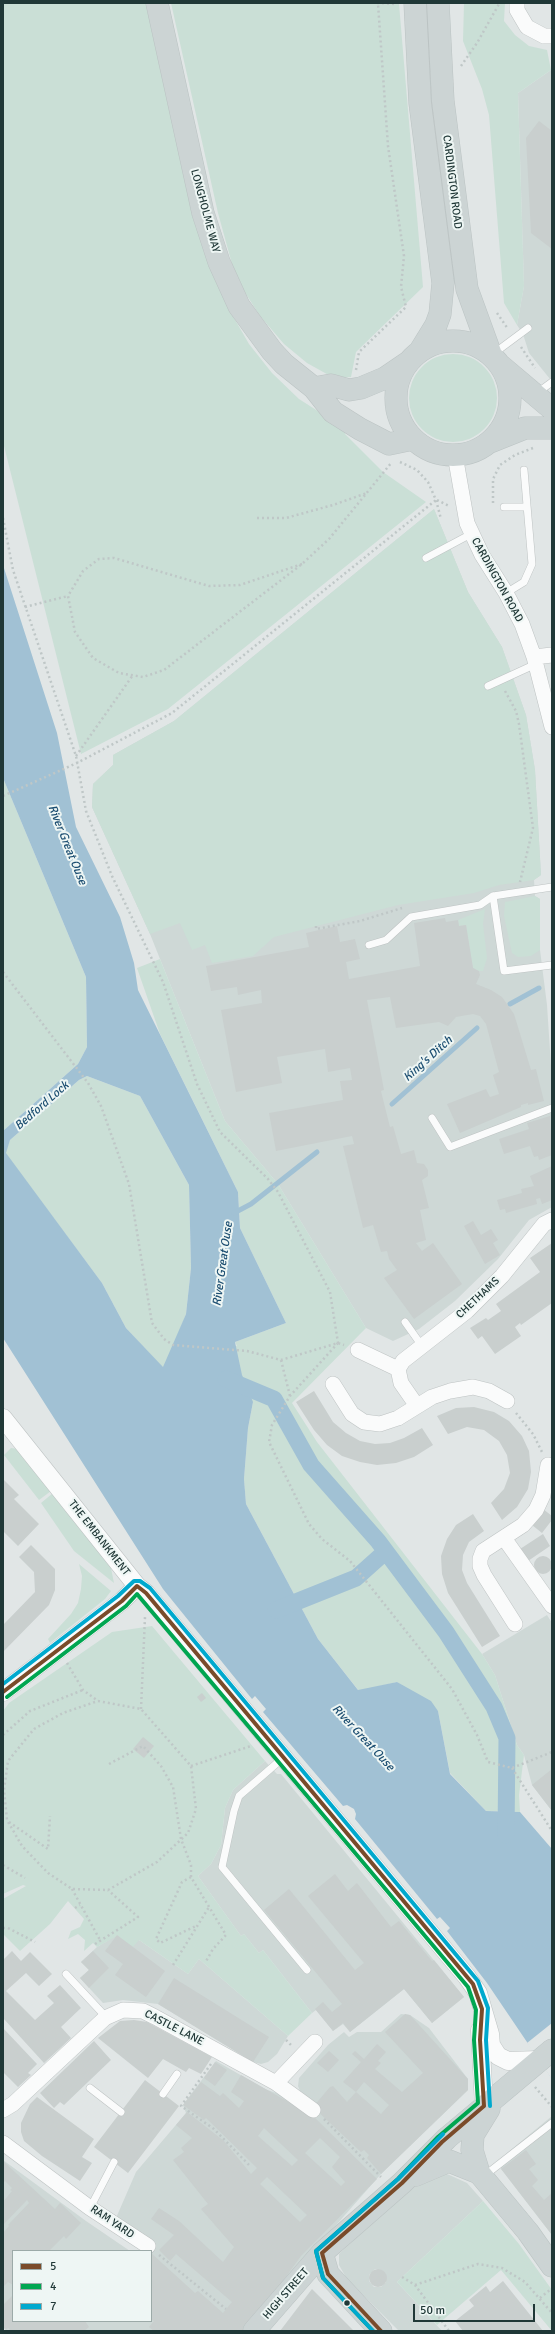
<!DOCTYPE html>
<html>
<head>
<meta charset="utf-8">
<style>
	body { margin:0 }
	#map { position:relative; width:555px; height:2334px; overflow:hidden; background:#e1e6e6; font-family:Signika,sans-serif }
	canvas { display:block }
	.frame { position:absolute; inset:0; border:4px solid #203837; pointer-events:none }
	.legend { position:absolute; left:12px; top:2250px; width:140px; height:72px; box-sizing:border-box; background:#eef6f4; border:1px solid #9caaa8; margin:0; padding:5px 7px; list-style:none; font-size:12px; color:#203837 }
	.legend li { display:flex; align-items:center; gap:8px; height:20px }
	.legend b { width:20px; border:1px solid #9caaa8 }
	.scale { position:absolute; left:413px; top:2304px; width:122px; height:18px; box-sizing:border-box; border:2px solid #203837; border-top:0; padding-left:5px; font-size:12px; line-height:14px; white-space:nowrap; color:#203837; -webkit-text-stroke:3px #eef6f4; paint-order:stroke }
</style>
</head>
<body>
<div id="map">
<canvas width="555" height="2334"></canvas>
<div class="frame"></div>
<ul class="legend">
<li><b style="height:5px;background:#7a4b2a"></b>5</li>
<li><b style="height:5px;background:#00a651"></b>4</li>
<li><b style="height:5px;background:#00a9ce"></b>7</li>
</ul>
<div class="scale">50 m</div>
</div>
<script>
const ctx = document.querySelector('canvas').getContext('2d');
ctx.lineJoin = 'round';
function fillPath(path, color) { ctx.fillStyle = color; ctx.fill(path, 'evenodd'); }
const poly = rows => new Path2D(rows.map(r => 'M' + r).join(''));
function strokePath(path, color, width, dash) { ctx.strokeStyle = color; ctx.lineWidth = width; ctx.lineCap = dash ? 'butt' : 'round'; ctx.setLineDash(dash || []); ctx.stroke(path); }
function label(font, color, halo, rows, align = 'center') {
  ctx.font = font + ' Signika,sans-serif'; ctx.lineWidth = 4; ctx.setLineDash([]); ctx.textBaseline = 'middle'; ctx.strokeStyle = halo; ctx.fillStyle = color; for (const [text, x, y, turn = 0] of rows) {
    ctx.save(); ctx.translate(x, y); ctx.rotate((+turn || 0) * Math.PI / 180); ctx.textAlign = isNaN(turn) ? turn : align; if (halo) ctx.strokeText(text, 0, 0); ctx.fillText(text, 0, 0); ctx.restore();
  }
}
fillPath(poly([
	[551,70,552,377,550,379,529,353,523,334,517,325,524,286,518,93],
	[434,509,468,592,502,647,526,715,535,770,541,875,534,880,535,896,540,899,540,950,547,1005,552,1081,552,1207,529,1220,498,1259,455,1301,419,1329,393,1341,366,1328,278,1184,225,1121,150,934,92,807,93,784,113,765,113,755,174,721],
	[547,1615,552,1623,552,1811,532,1785,524,1755,517,1745,495,1675,482,1654],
	[265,1761,277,1774,281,1774,464,1997,432,2023,404,1989,350,2032,343,2024,333,2031,316,2010,312,2013,263,1950,259,1953,244,1934,241,1936,198,1876,211,1864,221,1845,225,1808,233,1790],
	[117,1935,139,1940,188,1974,199,1959,288,2036,277,2054,268,2062,261,2064,253,2062,158,2004,123,2000,103,2003,80,1978,89,1970,81,1962,97,1947],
	[401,2014,410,2015,429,2028,468,2079,468,2090,381,2174,243,2331,7,2331,3,2327,3,2160,86,2221,130,2251,13,2251,13,2321,151,2321,151,2251,116,2218,136,2172,186,2113,183,2105,216,2061,265,2089,298,2101,302,2096,298,2086,299,2078,328,2045,344,2032,349,2037,357,2032,381,2032],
	[552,2116,552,2235,496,2162],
	[445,2173,467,2183,483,2201,397,2282,442,2331,399,2331,347,2279,339,2265,339,2254,405,2192,432,2174],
	[375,2269,381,2270,386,2275,386,2282,381,2287,374,2287,369,2281,369,2275]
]), '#ced8d6');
fillPath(poly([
	[3,3,150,3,226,304,249,344,272,373,299,399,346,429,345,434,383,472,426,502,168,709,81,754,3,442],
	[171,3,399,4,423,287,356,352,351,377,334,378,307,363,284,344,260,316,244,291,232,264,218,213],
	[464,3,505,3,504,21,515,35,529,46,547,50,551,70,518,93,524,286,517,325,504,303,489,115,482,89,463,41],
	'409 398a44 44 0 1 1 88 0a44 44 0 1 1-88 0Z',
	[434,509,468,592,502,647,526,715,535,770,541,875,534,880,499,885,474,893,398,905,274,937,253,956,212,963,205,945,192,950,180,923,150,934,92,807,93,784,113,765,113,755,174,721],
	[3,778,86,977,87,1047,78,1064,3,1131],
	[535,896,540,899,540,950,531,956,518,957,512,953,504,916,505,902],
	[485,909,483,924,487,958,483,971,479,971,473,968,466,925,459,926,458,920],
	[160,959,225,1121,278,1184,366,1328,292,1403,317,1442,482,1654,495,1675,517,1745,524,1755,519,1795,520,1812,486,1811,450,1773,438,1711,397,1682,359,1691,318,1639,246,1504,244,1479,248,1428,253,1402,163,1368,126,1328,102,1283,5,1153,10,1140,79,1080,87,1076,140,1096,189,1185,191,1268,186,1314,176,1340,237,1346,235,1342,286,1323,240,1228,238,1192,160,1034,137,968],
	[11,1448,18,1449,51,1491,39,1500,4,1455],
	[53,1493,111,1568,114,1583,74,1551,41,1503],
	[79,1564,111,1591,105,1599,50,1643,48,1639,71,1614,78,1603,81,1589,82,1576],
	[152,1626,265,1761,233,1790,225,1808,221,1845,211,1864,198,1876,241,1936,244,1934,259,1953,263,1950,312,2013,288,2036,199,1959,188,1974,139,1940,133,1947,117,1936,97,1947,93,1943,84,1951,85,1940,78,1934,68,1939,71,1931,80,1927,84,1919,68,1901,50,1924,20,1951,3,1934,3,1899,26,1886,23,1885,3,1894,3,1711,9,1703,112,1632],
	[483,2201,519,2244,552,2290,552,2331,501,2270,437,2325,397,2282]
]), '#cadfd6');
fillPath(poly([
	[3,565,57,733,76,827,120,917,134,963,138,990,238,1192,240,1228,286,1323,235,1342,242,1375,253,1402,248,1428,244,1479,246,1504,318,1639,358,1690,397,1682,431,1701,438,1711,450,1774,486,1811,520,1812,552,1849,552,2079,487,1983,447,1931,450,1928,440,1917,437,1919,355,1819,356,1814,354,1809,347,1805,343,1806,263,1712,266,1709,255,1696,252,1699,163,1589,3,1338,3,1131,78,1064,87,1047,86,977,3,778],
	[87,1076,140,1096,189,1185,191,1268,186,1314,163,1367,126,1328,102,1283,6,1153,10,1140,79,1080]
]), '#a1c1d4');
fillPath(poly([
	[552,2023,552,2076,551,2078,527,2043]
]), '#e1e6e6');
strokePath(poly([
	[510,1004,539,988],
	[392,1104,477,1028],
	[234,1213,251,1204,317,1152]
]), '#a1c1d4', 5);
strokePath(poly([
	[226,1379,274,1399,311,1465,378,1541,446,1632,494,1707,507,1738,506,1835],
	[276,1610,356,1578,385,1552]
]), '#a1c1d4', 17);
fillPath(poly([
	[539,121,552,131,552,249,531,233,526,138],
	[445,918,446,922,458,920,459,926,466,925,473,968,479,971,480,975,476,984,491,990,502,997,514,1014,531,1070,536,1069,544,1101,528,1105,528,1103,521,1105,521,1107,460,1133,447,1104,486,1089,490,1097,499,1094,493,1075,499,1072,486,1024,480,1016,473,1014,456,1017,448,1026,439,1022,396,1028,390,997,367,1000,384,1090,381,1091,390,1127,393,1126,401,1154,414,1150,417,1163,424,1164,428,1170,428,1176,422,1180,429,1208,420,1210,426,1240,416,1243,422,1251,433,1243,462,1284,414,1319,384,1278,397,1270,389,1259,387,1251,381,1252,373,1225,363,1228,343,1146,354,1144,352,1136,276,1151,269,1113,343,1100,340,1081,352,1080,350,1068,328,1072,325,1049,277,1057,282,1083,236,1092,221,1010,262,1003,261,990,238,995,237,987,211,991,206,966,309,947,306,933,337,926,340,942,355,939,360,959,346,962,349,979,420,966,414,923],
	[550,1116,552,1155,539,1160,538,1156,534,1157,530,1146,504,1154,499,1139,529,1129,527,1123],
	[552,1166,552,1200,542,1204,540,1198,536,1199,537,1204,506,1213,505,1209,500,1210,497,1200,522,1193,521,1189,534,1186,530,1176],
	[473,1221,481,1235,491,1229,498,1240,493,1243,500,1255,485,1264,464,1226],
	[552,1243,552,1303,521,1325,520,1323,515,1327,521,1336,495,1354,482,1336,478,1339,470,1328,486,1318,488,1320,501,1311,496,1304,540,1272,530,1258],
	[314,1391,333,1422,346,1433,360,1441,375,1444,390,1443,404,1438,422,1428,433,1445,414,1457,396,1463,377,1465,360,1462,342,1456,327,1445,314,1430,296,1402],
	[474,1407,494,1412,509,1421,522,1436,529,1451,531,1472,528,1489,517,1507,502,1520,491,1503,504,1489,510,1473,507,1455,499,1441,484,1430,467,1427,448,1434,437,1416,456,1408],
	[3,1479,19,1495,14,1499,39,1524,18,1546,3,1531],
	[543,1509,552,1516,552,1520,542,1533,532,1525],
	[473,1514,484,1531,469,1542,463,1555,462,1570,467,1583,500,1636,482,1647,448,1593,442,1574,441,1556,447,1539,456,1525],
	[543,1534,550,1546,528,1561,520,1549],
	[31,1545,55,1569,55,1590,49,1605,3,1652,3,1625,35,1592,34,1572,19,1557],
	'534 1565a9 9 0 1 1 18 0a9 9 0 1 1-18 0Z',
	[202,1693,206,1698,201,1702,197,1697],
	[143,1737,154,1746,144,1758,133,1749],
	[552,1769,552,1811,532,1785],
	[335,1874,348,1891,357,1883,391,1927,399,1921,432,1961,434,1960,464,1997,432,2023,404,1989,350,2032,343,2023,333,2031,315,2009,323,2002,332,2012,342,2004,264,1910,289,1889,355,1970,364,1963,308,1896],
	[117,1935,165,1971,146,1997,115,1975,123,1964,105,1951],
	[12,1951,21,1961,30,1952,52,1974,39,1986,26,1973,6,1991,35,2020,54,2003,47,1996,60,1985,81,2008,61,2027,71,2038,44,2063,3,2018,3,1957,4,1959],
	[93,1951,109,1968,89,1988,80,1978,89,1970,81,1962],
	[174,1978,269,2037,253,2062,158,2004],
	[405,2014,410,2015,468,2079,468,2090,381,2174,367,2158,369,2155,364,2150,361,2152,313,2107,330,2087,333,2086,347,2102,356,2092,343,2082,361,2062,352,2054,355,2051,364,2059,377,2044,386,2052,378,2061,381,2063,375,2069,402,2092,423,2073,385,2032],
	[364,2082,389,2105,381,2114,356,2092],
	[134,2020,147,2022,212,2057,201,2074,189,2068,186,2072,163,2059,148,2078,98,2038,120,2021],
	[3,2028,37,2064,28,2073,31,2075,18,2087,3,2072],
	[94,2041,111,2060,64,2105,60,2102,54,2108,40,2093],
	[329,2051,339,2060,328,2072,317,2063],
	[215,2062,227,2070,215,2086,204,2078],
	[241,2075,313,2116,377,2179,301,2256,272,2296,243,2331,154,2331,149,2327,154,2321,151,2319,151,2253,195,2293,198,2291,223,2313,232,2302,176,2254,170,2261,159,2250,174,2235,151,2219,159,2208,179,2221,223,2262,234,2247,201,2209,208,2204,173,2160,184,2152,181,2148,192,2138,176,2125,187,2112,224,2141,251,2174,257,2168,206,2118,204,2120,183,2105,201,2082,220,2096,223,2093,239,2108,244,2101,231,2092],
	[264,2128,298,2160,292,2166,258,2136],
	[320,2138,340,2157,332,2167,345,2182,341,2186,305,2153],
	[267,2177,307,2215,300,2222,260,2184],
	[145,2080,179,2106,128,2173,94,2147],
	[37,2097,94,2139,82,2157,92,2163,80,2181,42,2156,24,2141,21,2132,21,2123,30,2104],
	[526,2150,536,2164,529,2169,538,2180,532,2186,544,2200,552,2193,552,2235,501,2169],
	[3,2161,55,2209,60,2203,81,2223,66,2239,64,2236,49,2251,13,2251,13,2285,8,2282,3,2287,3,2233,9,2226,8,2225,29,2203,27,2200,3,2225,3,2202,12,2191,10,2190,12,2188,5,2181,3,2183],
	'369 2278a9 9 0 1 1 18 0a9 9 0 1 1-18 0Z',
	[503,2281,543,2331,463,2331,455,2321,474,2306,469,2300,486,2286,490,2292],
	[312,2289,354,2331,280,2331],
	[13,2295,13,2321,85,2321,89,2327,84,2331,11,2331,8,2328,6,2330,3,2327,3,2305]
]), '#c9cfce');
const service = poly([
	[493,354,528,328],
	[537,393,552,382],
	[504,507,526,507],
	[426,558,471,534],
	[506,593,524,582,532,564,524,470],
	[488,686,536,664],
	[552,887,493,896,504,971,552,965],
	[369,945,386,940,411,917,480,905,493,896],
	[432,1118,450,1147,552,1108],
	[405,1322,422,1346],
	[284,1757,239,1796,234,1811,222,1867,307,1970],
	[66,1974,106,2017],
	[90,2088,121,2112],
	[163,2094,177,2074],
	[484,2176,552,2123],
	[90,2208,114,2162]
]);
const minor = poly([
	[517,3,517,10,527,27,544,36,552,36],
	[455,455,467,523,482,555,506,593,522,624,534,657,552,727],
	[534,657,552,655],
	[358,1350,398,1369,403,1361,467,1311,502,1276,544,1224,552,1220],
	[398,1369,401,1383,417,1406],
	[333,1384,352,1414,364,1422,380,1424,398,1418,432,1397,450,1391,473,1387,489,1391,507,1401],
	[504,1538,552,1606],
	[515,1624,484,1575,480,1566,480,1559,483,1551,523,1525,536,1510,543,1495,548,1465],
	[276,2083,315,2042],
	[3,2110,13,2104,105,2018,123,2010,143,2011,155,2017,276,2083,313,2110],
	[3,2143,90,2208,148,2246]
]);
const tertiary = poly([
	[3,1418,137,1586,146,1593,467,1977,478,1993,490,2034,491,2045,498,2056,508,2061,539,2060],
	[3,1692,122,1601,137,1586],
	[480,2030,484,2106]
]);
const primary = poly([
	[157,3,203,213,219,262,239,306,272,351,284,364,314,388,333,412,360,429,389,444,413,439],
	[415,3,420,103,443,283,440,314,436,325,420,351],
	[438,3,443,101,467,289,491,355],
	'396 398a57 57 0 1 1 114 0a57 57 0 1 1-114 0Z',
	[501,366,552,409],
	[314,388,331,385,349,390,361,388,385,378,407,363],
	[490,442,525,428,552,428],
	[479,2173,472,2150,473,2135,489,2109],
	[416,2175,449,2161,479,2173,528,2232,552,2266],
	[322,2253,328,2274,381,2331],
	[254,2331,322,2253,402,2183,447,2138,552,2050]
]);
strokePath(service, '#bec3c3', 8);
strokePath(minor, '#bec3c3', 16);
strokePath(tertiary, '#bec3c3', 19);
strokePath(primary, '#bbc3c3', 23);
strokePath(poly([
	[377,3,396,4],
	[461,66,477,43,499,4],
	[497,313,508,329],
	[521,347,535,368],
	[356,370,359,352,406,307,401,287,404,256,388,146,378,4],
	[400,462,417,470,428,482,436,500,441,519],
	[437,500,449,506],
	[493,503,493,479,500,465,515,455,533,448],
	[3,518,13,570,76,756,86,811,112,876,163,982,197,1084,220,1132,268,1179,278,1192,330,1292,338,1343],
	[257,518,286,518,333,505,367,493],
	[302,564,240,585,209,586,114,558,99,559,83,571,68,596,75,632,93,658,119,673,143,677,164,670,302,564,329,539,392,462],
	[25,607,68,596],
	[505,691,516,711,519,724,533,828,520,882],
	[76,756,133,675],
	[3,796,77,763,172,713,436,500],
	[316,926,316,929,360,921,402,908],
	[3,972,88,1083,101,1106,129,1184,152,1323,164,1339,173,1345,247,1351,281,1360,338,1343,344,1345],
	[338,1343,290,1396,272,1425,269,1442,309,1524,322,1539,350,1561,452,1689,477,1735,488,1762,512,1768,552,1752],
	[281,1360,290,1396],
	[516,1413,533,1434,542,1452],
	[67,1663,83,1690,98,1701,141,1709,191,1766,196,1809,188,1833,157,1862,108,1890,72,1889,48,1873,22,1846,7,1820,4,1790,8,1761,34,1729,63,1713,98,1701],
	[141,1709,145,1617],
	[3,1735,30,1711,83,1690],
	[109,1764,143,1746,161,1766,173,1787,181,1839,191,1865,191,1877,226,1935,213,1949,205,1963],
	[191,1766,251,1746],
	[512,1768,552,1831],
	[9,1822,48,1849,50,1816],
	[3,1865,25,1878],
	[191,1877,182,1882,156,1939,160,1943,196,1926],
	[72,1889,100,1940],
	[75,1908,80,1905],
	[3,1928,8,1928,35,1942],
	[95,1944,138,1917,108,1890],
	[173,1965,209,1907],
	[286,2040,291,2045],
	[211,2064,181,2106,214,2129,250,2166],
	[535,2087,552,2107],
	[324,2119,381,2177],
	[159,2255,226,2309],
	[402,2277,415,2285,449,2331],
	[415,2285,478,2264,502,2268,525,2282,552,2313],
	[540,2298,551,2289]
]), '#bfc7c7', 2.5, [2, 3]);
strokePath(service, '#fafbfb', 7);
strokePath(minor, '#fafbfb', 15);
strokePath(tertiary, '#fafbfb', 18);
strokePath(primary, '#ccd4d4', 22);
strokePath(poly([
	[3,1692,122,1601,137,1586,146,1593,473,1984,482,2009,480,2040,484,2106,442,2142,402,2183,322,2253,328,2274,381,2331]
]), '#7a4b2a', 4);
strokePath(poly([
	[7,1697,126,1606,137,1594,468,1987,476,2010,474,2040,478,2103,438,2137,398,2179,316,2251,323,2278,373,2331]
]), '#00a651', 4);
strokePath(poly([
	[3,1684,118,1596,134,1581,140,1581,150,1588,478,1981,488,2008,486,2040,490,2106],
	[373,2331,323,2278,316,2251,398,2179,443,2134]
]), '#00a9ce', 4);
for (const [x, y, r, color] of [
	[347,2303,3.5,"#203837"]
]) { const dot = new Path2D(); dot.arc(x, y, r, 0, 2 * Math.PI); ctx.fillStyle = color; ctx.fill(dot); strokePath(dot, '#eef6f4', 1.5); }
label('11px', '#203837', '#eef6f4', [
	["CARDINGTON ROAD",452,182,83],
	["LONGHOLME WAY",205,211,75],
	["CARDINGTON ROAD",497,580,61],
	["CHETHAMS",478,1298,-43],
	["THE EMBANKMENT",99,1538,52],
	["CASTLE LANE",174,2028,27],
	["RAM YARD",112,2222,34],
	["HIGH STREET",286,2294,-49]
]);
label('italic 12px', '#1c4e71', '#eef6f4', [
	["River Great Ouse",67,845,68],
	["King's Ditch",428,1059,-42],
	["Bedford Lock",42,1106,-41],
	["River Great Ouse",223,1264,-82],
	["River Great Ouse",363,1738,47]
]);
</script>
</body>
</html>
